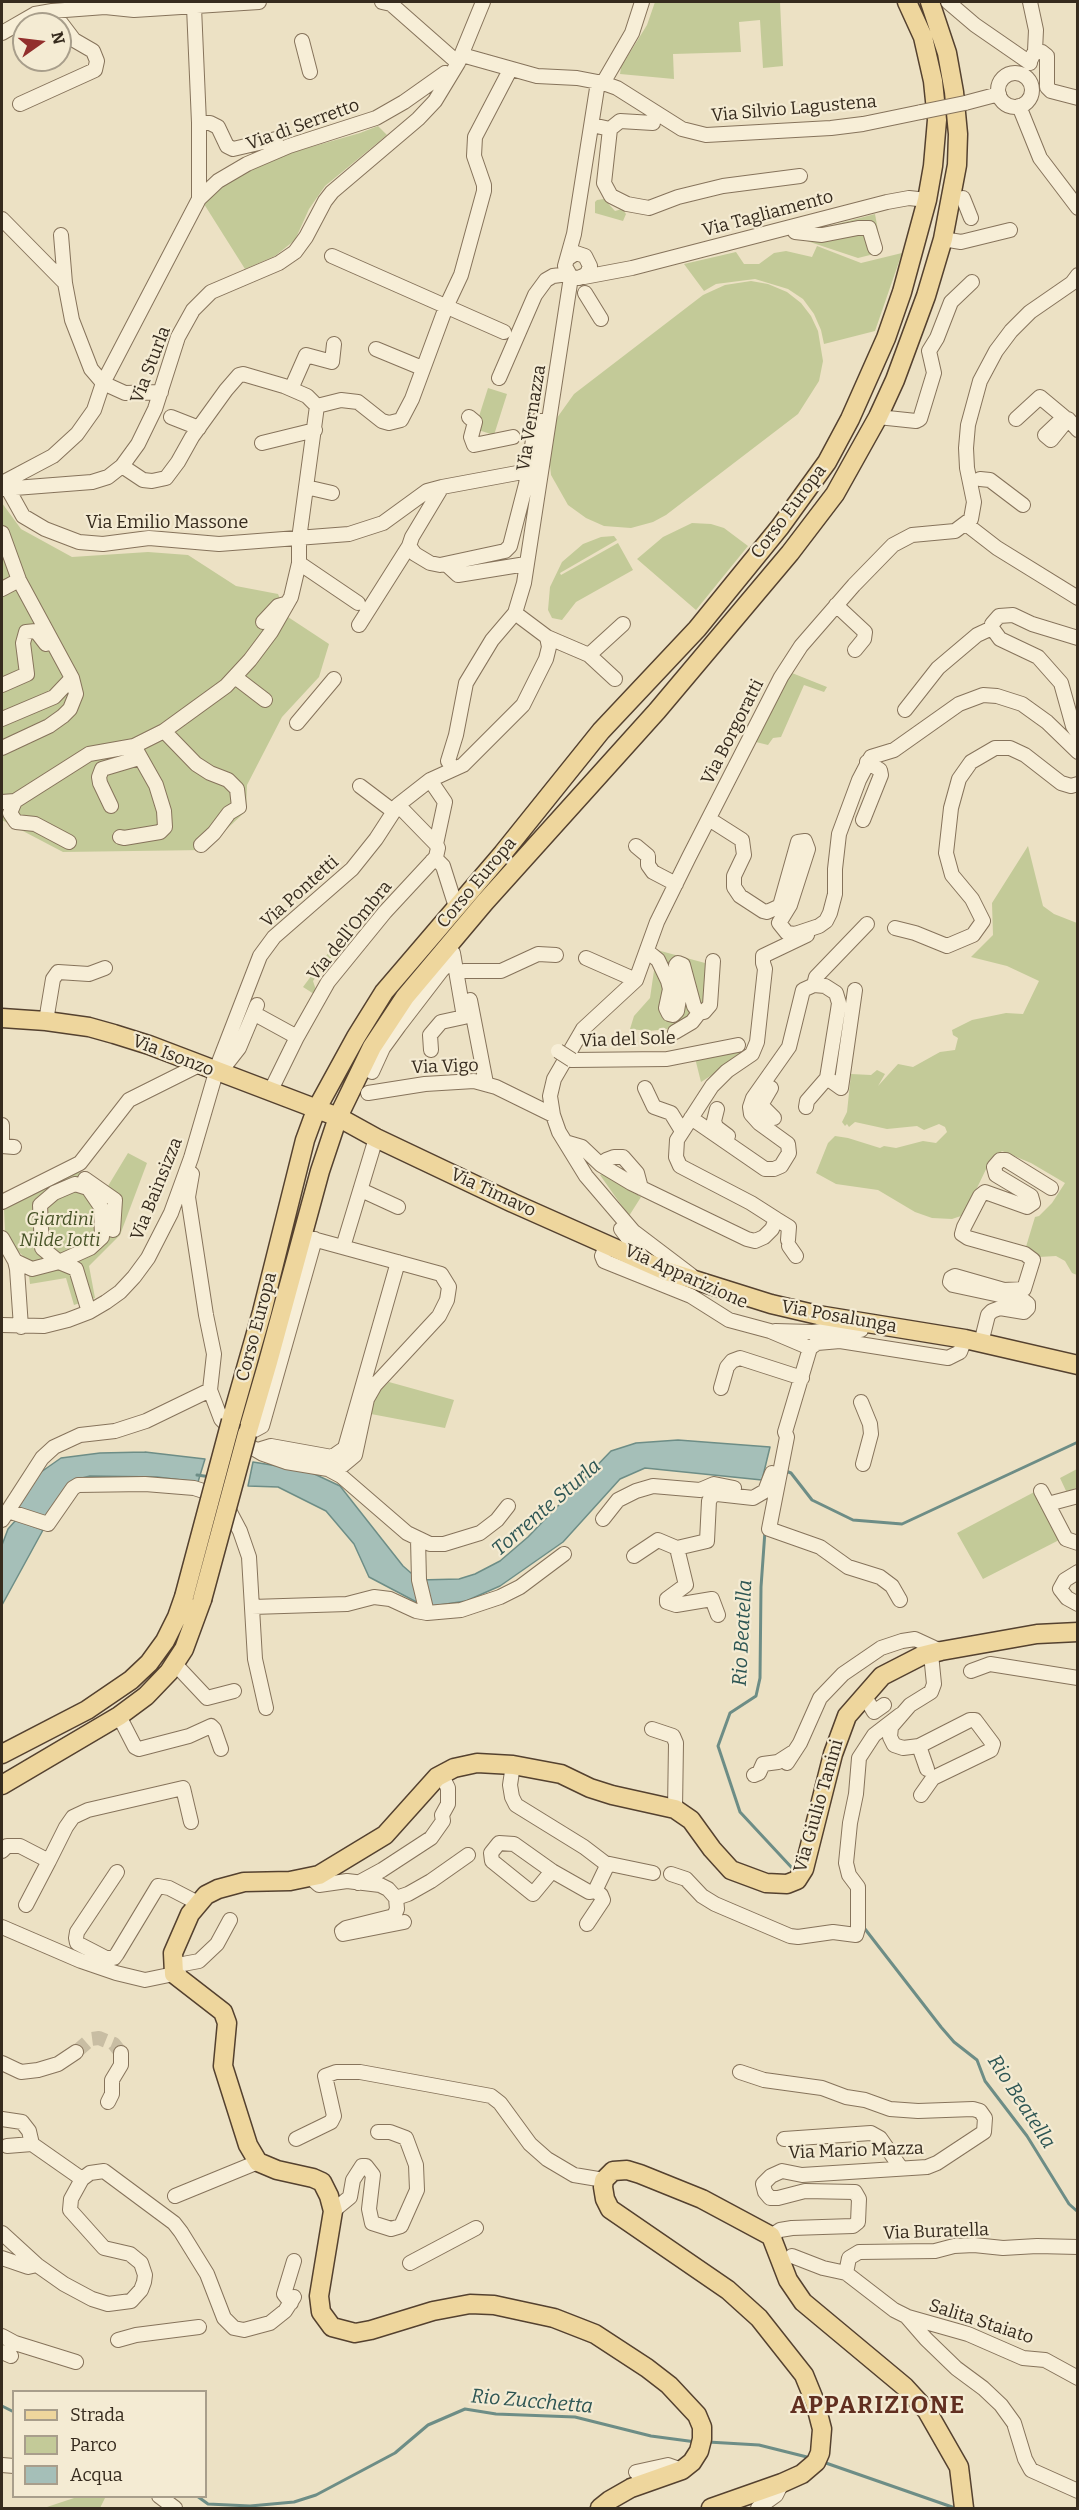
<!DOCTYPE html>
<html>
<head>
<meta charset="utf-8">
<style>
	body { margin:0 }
	#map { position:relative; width:1079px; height:2510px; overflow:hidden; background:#ece1c4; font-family:Bitter,serif }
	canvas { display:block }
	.frame { position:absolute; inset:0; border:3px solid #362b1e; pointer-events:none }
	.legend { position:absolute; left:12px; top:2390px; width:195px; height:108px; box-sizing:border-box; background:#f4ebd3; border:2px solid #a89e8b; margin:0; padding:8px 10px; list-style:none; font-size:18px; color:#362b1e }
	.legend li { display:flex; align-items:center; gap:12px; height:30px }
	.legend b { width:30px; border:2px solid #a89e8b }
	.north { position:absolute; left:12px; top:12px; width:60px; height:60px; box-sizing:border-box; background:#f4ebd3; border:2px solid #a89e8b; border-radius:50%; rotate:76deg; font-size:16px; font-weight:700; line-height:24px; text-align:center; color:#362b1e }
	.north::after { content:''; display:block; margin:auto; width:21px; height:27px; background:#922f2d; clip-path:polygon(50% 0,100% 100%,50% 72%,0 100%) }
</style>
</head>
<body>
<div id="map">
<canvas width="1079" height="2510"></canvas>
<div class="frame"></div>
<ul class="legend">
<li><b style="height:8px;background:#eed69d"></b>Strada</li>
<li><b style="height:16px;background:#c3ca98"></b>Parco</li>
<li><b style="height:16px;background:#a5bfb8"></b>Acqua</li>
</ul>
<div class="north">N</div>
</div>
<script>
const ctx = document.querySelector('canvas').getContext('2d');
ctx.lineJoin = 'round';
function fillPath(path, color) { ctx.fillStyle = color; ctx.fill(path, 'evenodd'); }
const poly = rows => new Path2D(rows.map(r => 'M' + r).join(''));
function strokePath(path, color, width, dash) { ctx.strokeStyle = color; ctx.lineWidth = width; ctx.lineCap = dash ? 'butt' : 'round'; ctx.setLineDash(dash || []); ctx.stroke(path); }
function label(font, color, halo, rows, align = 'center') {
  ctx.font = font + ' Bitter,serif'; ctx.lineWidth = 4.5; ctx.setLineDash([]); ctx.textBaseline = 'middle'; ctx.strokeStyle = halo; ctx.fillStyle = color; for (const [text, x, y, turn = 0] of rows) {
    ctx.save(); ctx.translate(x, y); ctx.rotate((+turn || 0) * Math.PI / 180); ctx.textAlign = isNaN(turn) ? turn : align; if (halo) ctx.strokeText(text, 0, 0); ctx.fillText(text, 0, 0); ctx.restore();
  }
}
fillPath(poly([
	[655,2,780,2,783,66,763,68,760,20,739,22,741,52,673,54,674,79,620,74,621,67,647,25],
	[378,126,387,135,325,186,309,209,295,240,275,256,245,269,204,204,223,186,250,170,290,153,360,133],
	[604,199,615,211,622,209,626,214,623,221,595,213,595,202,597,200],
	[875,214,882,252,858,258,798,238,799,234],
	[817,246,861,263,902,253,875,331,824,344,821,330,814,314,803,299,788,289,755,279,716,284,704,291,684,264,736,252,744,264,759,264,774,253,786,251,812,257],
	[751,281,768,284,787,292,801,303,811,316,818,331,823,361,819,381,798,414,666,515,653,522,631,528,604,526,586,518,568,505,551,475,549,455,554,422,574,394,703,295,725,285],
	[488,388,507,394,494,435,475,429],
	[2,503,21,529,72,557,148,552,188,555,236,586,278,594,288,617,329,644,319,677,282,717,247,785,246,811,204,850,63,852,2,820],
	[692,523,711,524,724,528,748,546,696,610,637,559,663,537],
	[614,536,617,540,560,573,561,575,618,543,633,570,576,602,562,620,552,618,548,610,550,587,562,562,583,544,601,537],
	[792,673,827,687,824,692,804,685,781,737,773,738,768,745,756,742,786,679],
	[1028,846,1043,906,1054,914,1077,923,1077,1275,1072,1273,1065,1261,1056,1256,1039,1257,1025,1250,1035,1217,1039,1216,1052,1203,1065,1183,1031,1163,1002,1151,989,1163,964,1215,952,1219,932,1218,915,1212,878,1190,836,1184,816,1173,828,1143,835,1136,848,1138,880,1148,884,1146,896,1148,923,1141,936,1143,947,1132,945,1127,939,1124,924,1130,917,1126,887,1129,855,1122,849,1127,847,1124,845,1126,842,1122,847,1112,851,1074,871,1075,877,1070,885,1074,878,1086,898,1064,913,1067,940,1052,955,1050,958,1038,953,1035,952,1030,972,1020,1006,1013,1023,1014,1039,981,1007,966,971,957,993,935,992,903],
	[341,936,350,942,347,947,339,947,313,981,316,990,314,994,303,987],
	[657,950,705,963,704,1002,676,1028,649,1031,630,1029,634,1016,650,998],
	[745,1048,745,1054,701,1082,695,1058],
	[128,1153,147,1163,120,1235,89,1266,95,1298,74,1305,66,1278,30,1284,27,1260,10,1243,5,1231,4,1208,78,1171,105,1191],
	[602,1174,641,1197,629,1216,600,1175],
	[389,1382,454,1400,445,1428,371,1414,373,1397],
	[1077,1469,1077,1487,1067,1493,1060,1478],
	[1038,1490,1063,1538,983,1579,957,1533],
	[77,2497,105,2498,100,2508,44,2508]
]), '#c3ca98');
const water = poly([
	[678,1440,770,1447,762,1480,645,1468,620,1479,563,1542,500,1586,466,1601,426,1607,369,1577,354,1544,326,1511,278,1487,248,1486,253,1462,308,1471,340,1486,403,1566,419,1580,459,1579,475,1574,500,1561,528,1537,611,1451,636,1443,678,1440],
	[145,1452,205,1459,198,1482,157,1477,90,1476,78,1479,46,1519,20,1509,18,1505,28,1487,41,1472,61,1458,100,1453,145,1452],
	[16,1520,43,1530,2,1605,2,1545,8,1529,16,1520]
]);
fillPath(water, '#a5bfb8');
strokePath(water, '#6d8d86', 1.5);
strokePath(poly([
	[783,1470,791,1473,812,1500,853,1520,902,1524,1078,1442],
	[197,1475,211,1477],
	[765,1531,761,1587,760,1678,756,1696,730,1713,718,1746,740,1812,793,1869],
	[865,1929,941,2027,954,2042,977,2060,985,2081,1027,2136,1069,2204,1078,2212],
	[2,2406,14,2412],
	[708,2442,759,2445,811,2458],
	[823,2462,955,2508],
	[197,2496,208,2504,250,2506,294,2502,316,2495,395,2453,428,2425,465,2409,496,2414,575,2417,651,2436,696,2442]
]), '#6d8d86', 3);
strokePath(poly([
	[76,2052,91,2039,99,2038,114,2044,121,2053]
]), '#c8bda3', 14, [14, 7]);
const minor = poly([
	[382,2,391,4,458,63],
	[948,2,975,25,1030,63],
	[1030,2,1036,30,1035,51,1031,59],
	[194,7,199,123,199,199],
	[2,33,35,14,52,11,105,7,134,10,259,2],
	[302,41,310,72],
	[1035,51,1042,52,1047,56,1047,87,1051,91,1078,98],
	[462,55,537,76,577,78,603,83,617,88,682,129,706,135,831,128,863,124,921,112],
	'998 90a17 17 0 1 1 34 0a17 17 0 1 1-34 0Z',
	[603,83,632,33,642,2],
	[965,103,999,94],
	[20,104,95,70,97,61,93,51,74,40,52,11],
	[1019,106,1040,158,1078,208],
	[199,123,210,123,218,127,227,146,233,149,276,139],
	[592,125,610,129,604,183,611,196,627,204,649,208,678,197,723,186,800,176],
	[610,129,620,121,653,123],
	[963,198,971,218],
	[2,219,65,283],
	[795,232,822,235,858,228,869,228,875,248],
	[61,235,65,283,72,320,91,369,103,383,125,393,161,392],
	[943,239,961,242,1010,230],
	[332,256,504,332],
	[567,259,576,253,585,256,590,266,587,274,579,278,571,277,565,266,574,234,598,82],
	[584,277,632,268,887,202,909,198,927,200],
	[585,293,601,319],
	[376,349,422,368],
	[499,378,535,295,546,280,553,276,568,274],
	[291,389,306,355,332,362,334,344],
	[317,406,341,400,358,402,382,421,389,423,401,420,412,399,446,307,461,275,484,191,484,185,474,156,475,137,510,70],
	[171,417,199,428],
	[469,417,475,422,471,437,474,445,513,437],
	[878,417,916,421,920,419,934,373,929,351,937,338,951,302,972,282],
	[1016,419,1040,397,1064,417,1045,435,1051,440,1068,419,1078,430],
	[262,443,315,430],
	[980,479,990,480,1023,505],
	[2,483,53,456,77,434,94,410,103,383,199,199,218,181,247,164,289,146,376,118,404,102,445,73],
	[306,487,332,493],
	[442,487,412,537,409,546,415,554,430,563,440,565,505,551,510,546,526,484,536,421,548,421],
	[2,489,92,482,108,477,122,466,138,444,155,409,178,337,193,310,211,292,279,263,295,252,306,237,325,201,332,192,418,119,435,101,458,63,483,2],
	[8,489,23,516,45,529,79,542,103,544,149,538,219,544,349,534,383,523,427,491,442,487,528,471],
	[966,524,997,548,1078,598],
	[2,533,19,580,72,678,76,694,70,709,63,716,49,726,2,748],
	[299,563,358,603],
	[446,564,458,575,526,564],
	[2,589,19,580],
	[836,605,865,632,864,639,855,650],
	[515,613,547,637,589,655,615,679],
	[263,622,278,606,285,604],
	[359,625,409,546],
	[1078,638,1032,624,1013,615,999,616,992,624,992,628,1000,639,1038,657,1061,683,1073,726,1078,734],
	[589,655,623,624],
	[235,677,265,700],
	[2,685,27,674,23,643,26,632,36,631,46,644],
	[905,710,938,668,977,635,992,628],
	[2,719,54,697,72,678],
	[297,723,334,679],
	[164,731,196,764,210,773,228,780,237,789,239,807,229,813,214,833,201,845],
	[453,768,448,761,456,735,466,683,492,640,515,613,524,583,571,277],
	[430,780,445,802,436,844],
	[360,786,393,811],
	[15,801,10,813,16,822,35,824,69,842],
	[2,802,15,801,89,754,134,746,164,731,226,686,250,660,271,632,291,597,299,563,299,539,317,406,307,396,284,386,243,374,239,375,226,390,192,437,178,462,166,478,152,481,143,480,122,466],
	[111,806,100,783,99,777,102,769,139,758],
	[709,819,742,840,744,855,734,876,734,887,740,896,763,911,767,912,780,906,798,842,805,841,808,849,790,905,779,923,787,933,795,934,819,926,826,921,830,913,835,894,835,869,839,834,859,780,871,757,894,750,959,704,983,695,997,696,1022,704,1047,722,1078,752],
	[863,820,881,775,880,770,867,762],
	[120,837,124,838,160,832,165,827,164,811,156,785,134,746],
	[636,846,648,856,648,865,653,872,676,884],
	[432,861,438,861,443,866,456,907],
	[895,928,915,933,947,946,973,935,983,921,972,899,952,875,946,853,951,808,959,779,971,762,995,748,1010,748,1025,755,1061,783,1071,786,1078,784],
	[647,951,658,960,668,981,670,989,666,1008,669,1014,673,1015,677,1011,680,993,676,965,678,963,683,965,694,1006,699,1013,704,1012,710,1005,713,961],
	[586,958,629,977],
	[464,971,501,971,538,954,556,955],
	[814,985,816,977,867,924],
	[470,1000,486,1083],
	[255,1014,297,1037],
	[46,1021,53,979,58,972,89,974,105,968],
	[675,1032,692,1022,699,1013],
	[431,1050,430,1035,441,1022,464,1017,453,953],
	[572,1060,667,1059,738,1045],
	[221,1071,239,1048,257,1005],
	[372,1072,383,1048,399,1026,442,970,454,958],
	[827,1078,841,1088,855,990],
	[645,1088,654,1107,671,1113,682,1131],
	[771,1088,761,1105,774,1118],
	[270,1092,297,1037,328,982,385,912,436,857,438,848,436,844,398,805],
	[368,1093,425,1084,474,1081,496,1087,553,1115],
	[717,1109,714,1121,716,1127,728,1136],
	[691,1118,765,1169,774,1169,781,1166,789,1153,788,1144,759,1123,751,1114,750,1107,753,1098,789,1047,803,990,814,985,825,986,836,993,839,1003,838,1010,827,1078,807,1101,806,1107],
	[2,1125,2,1146,14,1147],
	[565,1142,582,1147,601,1165,631,1183,747,1239,755,1241,764,1237,772,1229,776,1219,751,1203,680,1166,676,1157,677,1140,712,1086,727,1071,752,1054,757,1042,765,969,763,963,763,956,807,935],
	[606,1160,614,1157,623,1157,637,1173,641,1188],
	[85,1179,115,1200,113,1230],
	[75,1184,88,1188,101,1207,102,1237,90,1248,59,1262,42,1248,40,1205,54,1193,75,1184],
	[361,1190,398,1207],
	[2,1202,80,1163,129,1100,199,1065],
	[776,1219,789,1227,788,1240],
	[621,1229,645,1261],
	[302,1236,441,1274,449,1287,447,1300,439,1316,375,1385,367,1399,355,1455,343,1465,328,1469],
	[2,1238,15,1261,17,1269,21,1327],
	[607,1244,602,1256,604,1261,691,1296,729,1320,770,1331,810,1348],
	[789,1246,796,1256],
	[343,1247,376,1138],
	[15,1261,32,1269,59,1262,76,1269,89,1312],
	[691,1275,633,1231,586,1176,559,1132,553,1115,550,1096,554,1079,583,1029,636,980,657,922,689,857,781,677,801,646,854,585,893,545,912,535,955,531,971,519,974,502,967,468,966,448,968,425,980,381,996,351,1011,331,1030,312,1072,283,1078,275],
	[2,1325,44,1326,68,1320,89,1312,106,1302,120,1292,134,1277,148,1258,171,1213,191,1158,219,1062,260,956,274,937,352,869,376,839,398,805,430,780,463,765,523,705,546,659,549,647,547,637],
	[775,1331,812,1332,847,1328,861,1330],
	[981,1343,988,1315,992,1311,1000,1308,1024,1312,1028,1308,1028,1304,1023,1300,953,1285,950,1282,951,1278,955,1276,1004,1290,1024,1289,1033,1260,1025,1254,968,1238,962,1234,964,1227,980,1196,985,1192,1027,1207,1033,1203,1031,1196,996,1175,994,1167,1000,1160,1006,1160,1051,1188],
	[721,1388,727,1367,732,1361,740,1358,802,1378],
	[210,1390,221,1419,246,1444,263,1454,286,1462,328,1469,341,1476,407,1533,430,1544,444,1544,480,1533,497,1520,508,1506],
	[861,1402,870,1424,871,1434,863,1464],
	[247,1434,262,1426,315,1239],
	[258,1450,271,1446,332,1457,345,1448,398,1262],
	[1041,1491,1066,1539,1078,1543],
	[1048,1504,1078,1496],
	[8,1511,48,1524,73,1488,78,1485,145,1484,194,1488,222,1497,240,1531,249,1557,255,1659,266,1708],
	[603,1519,618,1500,636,1491,653,1486,700,1490,714,1484,734,1488],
	[2,1520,42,1458,54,1447,80,1435,115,1431,146,1421,210,1390,214,1354,206,1315,188,1197,192,1174],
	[418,1539,419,1580,427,1613],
	[677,1548,686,1585,667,1599,667,1602,676,1605,712,1599,718,1615],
	[634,1556,658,1540,677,1548,707,1541,709,1501,712,1496,717,1494,753,1498,765,1491,772,1473],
	[1078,1572,1065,1580,1060,1589,1067,1598,1078,1604],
	[900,1600,892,1586,880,1577,848,1567,820,1547,769,1529,787,1437,785,1432,810,1348,817,1343,840,1341,948,1358,960,1352,965,1339],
	[252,1607,347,1604,374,1597,390,1599,416,1611,427,1613,461,1610,500,1597,520,1587,564,1554],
	[175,1664,207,1698,234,1691],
	[971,1671,990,1664,1078,1678],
	[864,1695,874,1712,884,1705],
	[119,1716,135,1747,139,1749,189,1736,211,1726,214,1729,221,1749],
	[652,1729,673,1736,676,1743,675,1809],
	[919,1746,927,1769],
	[787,1763,800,1743,820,1698,843,1674,881,1648,902,1641,915,1639,941,1651],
	[513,1765,510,1785,512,1797,516,1805,584,1847,605,1863,606,1868,595,1891,589,1892,552,1871,514,1844,499,1843,491,1853,492,1861,533,1894,552,1871],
	[754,1775,759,1773,763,1764,778,1762,792,1753],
	[921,1795,933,1778,991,1750,993,1744,975,1720,970,1720,919,1746,903,1748,894,1745,890,1737,891,1727,910,1705,931,1692,934,1684,931,1654],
	[2,1851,7,1846,20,1846,49,1861,26,1905],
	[49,1861,66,1827,73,1817,88,1810,183,1788,191,1822],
	[605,1863,653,1873],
	[117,1872,77,1932,76,1938,77,1943,106,1958,114,1958,117,1954,158,1886,169,1888,198,1903],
	[671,1874,686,1879,702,1896,715,1904,790,1936,798,1937,833,1932,856,1935,858,1928,858,1887,849,1875,846,1863,850,1823,856,1794,859,1758,874,1735,900,1715],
	[311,1878,319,1885,347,1881,380,1885,388,1889,396,1898,397,1909,394,1916,346,1928,342,1931,343,1934,404,1922],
	[358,1883,382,1870,431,1838,443,1821,442,1815,448,1804,448,1788,445,1782],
	[396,1898,408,1894,431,1881,468,1855],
	[587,1924,603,1900,601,1895,595,1891],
	[2,1927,81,1961,116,1973,145,1980,174,1974,183,1964,199,1961,217,1944,230,1920],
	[2,2063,21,2072,38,2070,58,2064,76,2052],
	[740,2072,764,2080,822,2088,846,2097,865,2100,890,2109,918,2111,973,2109,980,2111,985,2118,984,2132,937,2163,927,2167,802,2175,782,2171,771,2176,763,2184,765,2192,770,2198,778,2198,805,2191,855,2192,859,2199,858,2222,853,2226,792,2228,780,2230,771,2236],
	[108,2102,112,2094,112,2080,121,2065,121,2053],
	[2,2119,22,2122,29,2131,32,2144],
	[296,2139,331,2122,334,2116,325,2076,336,2072,360,2072,491,2096,500,2103,530,2144,547,2159,574,2175,604,2180],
	[784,2139,871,2133,880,2138,901,2168],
	[7,2146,32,2144,82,2179],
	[175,2196,258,2162],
	[333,2211,350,2197,353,2180,362,2166,366,2166,373,2175,369,2209,372,2223,391,2229,401,2226,417,2190,416,2165,406,2138,390,2132,378,2132],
	[2,2233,37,2265,64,2284,92,2299,108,2304,131,2301,141,2290,144,2282,145,2275,141,2263,130,2254,104,2248,70,2210,71,2199,82,2179,90,2173,104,2171,174,2223,181,2232,207,2274,224,2318,234,2328,244,2330,270,2323,285,2311,294,2297],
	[792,2256,823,2268,846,2273,894,2310,906,2316,926,2339,956,2368,983,2388,1001,2405,1014,2423,1025,2459,1031,2470,1078,2491],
	[2,2258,28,2267,37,2265],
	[410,2263,476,2228],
	[846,2273,849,2258,859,2252,935,2251,954,2246,974,2245,1003,2248,1037,2246,1078,2247],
	[291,2303,284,2294,294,2261],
	[908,2317,968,2334,1023,2358,1045,2360,1078,2378],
	[2,2336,15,2343,76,2362],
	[118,2340,136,2335,199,2327],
	[2,2352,11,2356],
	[2,2465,14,2466],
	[636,2472,668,2465,682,2470],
	[159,2496,175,2508],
	[758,2508,776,2495,782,2483]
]);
const major = poly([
	[2,1018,46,1021,89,1027,114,1034,149,1045,338,1117,376,1138,513,1203,666,1271,771,1304,818,1315,965,1339,1078,1365],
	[231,1421,262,1312,305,1140,316,1110,356,1037,384,992,503,853,601,731,697,629,780,527,827,462,850,419,886,338,902,292,927,200,933,166,937,120,933,81,923,37,907,2],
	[247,1434,268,1362,320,1171,338,1117,372,1047,405,997,485,902,657,711,790,553,835,494,878,417,895,380,926,296,943,239,957,165,958,134,954,92,947,53,930,2],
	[2,1754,87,1710,131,1680,149,1663,165,1641,177,1617,184,1597],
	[2,1785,119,1716,146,1696,169,1672,184,1649,202,1600],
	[600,2508,610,2500,631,2488,682,2470,692,2462,699,2451,702,2439,702,2427,697,2415,669,2385,647,2368,595,2334,554,2318,494,2305,470,2304,433,2311,371,2330,355,2333,332,2327,321,2312,319,2296,333,2211,329,2196,322,2182,313,2178,277,2170,258,2162,248,2145,223,2066,227,2023,223,2012,174,1974,173,1953,190,1914,206,1895,218,1889,244,1882,290,1881,319,1875,385,1835,437,1777,454,1768,477,1763,513,1765,561,1774,590,1788,612,1795,675,1809,691,1820,712,1849,731,1870,766,1883,787,1884,797,1880,804,1869,833,1754,847,1716,882,1676,921,1656,941,1651,1037,1634,1078,1632],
	[711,2508,782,2483,802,2474,816,2462,820,2453,822,2429,815,2402,804,2375,759,2318,728,2290,610,2209,605,2199,603,2187,604,2180,613,2171,627,2170,640,2174,702,2199,771,2236,788,2280,803,2302,905,2387,927,2411,959,2467,964,2508]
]);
strokePath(minor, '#86735b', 16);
strokePath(major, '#54412f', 21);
strokePath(minor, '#f7eed7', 14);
strokePath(major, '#eed69d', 18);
const minorBridge = poly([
	[921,112,965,103],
	[558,1051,572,1060]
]);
const majorBridge = poly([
	[184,1597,231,1421],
	[202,1600,247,1434]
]);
strokePath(minorBridge, '#86735b', 16, []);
strokePath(majorBridge, '#54412f', 21, []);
strokePath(minorBridge, '#f7eed7', 14);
strokePath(majorBridge, '#eed69d', 18);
label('18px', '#362b1e', '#f4ebd3', [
	["Via Silvio Lagustena",794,109,-5],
	["Via di Serretto",303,125,-20],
	["Via Tagliamento",768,214,-15],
	["Via Sturla",151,365,-69],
	["Via Vernazza",532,418,-81],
	["Corso Europa",789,512,-53],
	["Via Emilio Massone",167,523],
	["Via Borgoratti",733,732,-63],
	["Corso Europa",477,883,-50],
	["Via Pontetti",300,892,-42],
	["Via dell'Ombra",350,931,-51],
	["Via del Sole",628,1040,-2],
	["Via Isonzo",173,1056,21],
	["Via Vigo",445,1067,-2],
	["Via Bainsizza",157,1189,-68],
	["Via Timavo",493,1193,25],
	["Via Apparizione",686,1277,24],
	["Via Posalunga",839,1317,10],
	["Corso Europa",257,1327,-75],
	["Via Giulio Tanini",819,1806,-74],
	["Via Mario Mazza",856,2151,-2],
	["Via Buratella",936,2232,-2],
	["Salita Staiato",981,2322,18]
]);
label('italic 18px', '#465226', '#f4ebd3', [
	["Giardini",60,1220],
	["Nilde Iotti",60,1241]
]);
label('italic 20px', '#2e5654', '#f4ebd3', [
	["Torrente Sturla",547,1508,-41],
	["Rio Beatella",743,1633,-87],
	["Rio Beatella",1021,2102,57],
	["Rio Zucchetta",532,2402,5]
]);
ctx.letterSpacing = '1.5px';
label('bold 24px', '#612f20', '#f4ebd3', [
	["APPARIZIONE",878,2406]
]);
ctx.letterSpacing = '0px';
</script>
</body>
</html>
